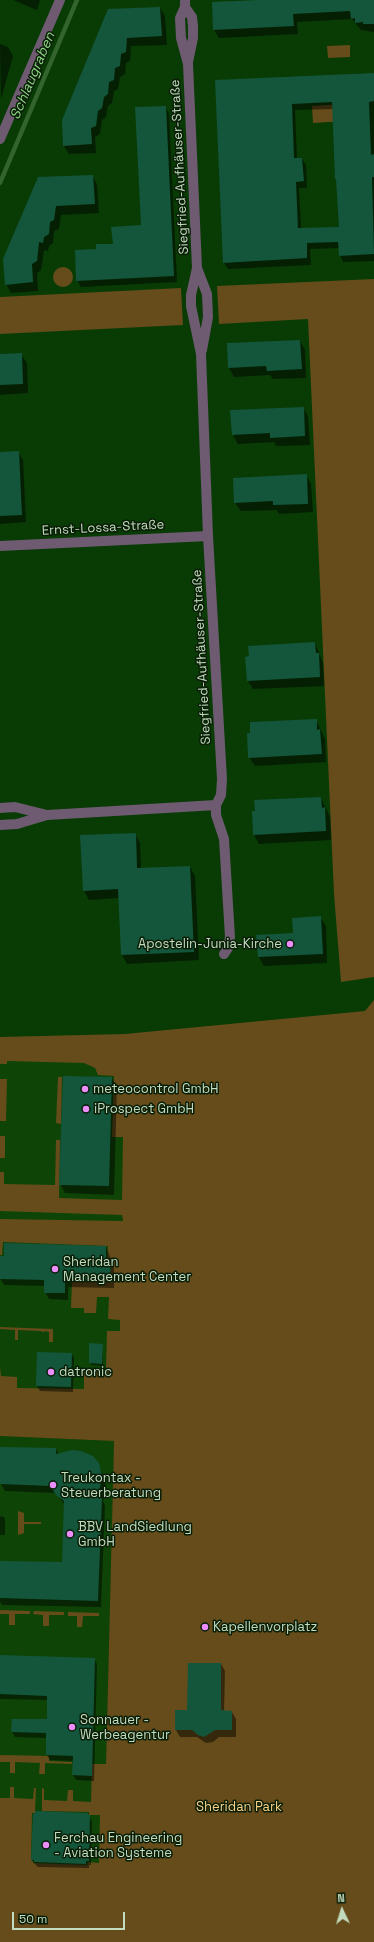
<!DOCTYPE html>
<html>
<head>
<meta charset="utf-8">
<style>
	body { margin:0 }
	#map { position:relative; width:374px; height:1942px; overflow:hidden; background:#093b05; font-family:"Space Grotesk",sans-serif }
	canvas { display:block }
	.north { position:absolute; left:322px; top:1890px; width:40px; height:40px; -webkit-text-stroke:3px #091d07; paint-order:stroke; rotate:356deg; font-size:11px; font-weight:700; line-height:16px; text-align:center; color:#c3dcbf }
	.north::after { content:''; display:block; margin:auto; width:14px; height:18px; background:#c3dcbf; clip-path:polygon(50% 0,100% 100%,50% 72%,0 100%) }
	.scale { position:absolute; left:12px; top:1912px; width:113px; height:18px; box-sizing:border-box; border:2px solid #c3dcbf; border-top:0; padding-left:5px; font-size:12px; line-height:14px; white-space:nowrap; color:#c3dcbf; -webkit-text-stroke:3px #091d07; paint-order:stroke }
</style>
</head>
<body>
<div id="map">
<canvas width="374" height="1942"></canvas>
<div class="north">N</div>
<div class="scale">50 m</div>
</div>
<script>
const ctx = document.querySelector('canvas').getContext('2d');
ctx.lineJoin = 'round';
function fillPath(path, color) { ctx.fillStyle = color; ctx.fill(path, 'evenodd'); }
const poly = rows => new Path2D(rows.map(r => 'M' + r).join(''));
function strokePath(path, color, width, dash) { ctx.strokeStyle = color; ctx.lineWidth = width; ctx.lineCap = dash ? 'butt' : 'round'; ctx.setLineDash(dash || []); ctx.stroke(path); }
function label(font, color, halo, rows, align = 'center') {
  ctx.font = font + ' "Space Grotesk",sans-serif'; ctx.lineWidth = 3; ctx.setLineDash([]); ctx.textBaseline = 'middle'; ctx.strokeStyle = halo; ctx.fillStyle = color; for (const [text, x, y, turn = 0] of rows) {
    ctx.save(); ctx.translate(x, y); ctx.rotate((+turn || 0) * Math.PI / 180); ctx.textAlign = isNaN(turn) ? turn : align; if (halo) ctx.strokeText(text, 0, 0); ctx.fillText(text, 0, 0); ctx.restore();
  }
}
fillPath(poly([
	[125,1034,122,1236,118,1401,0,1396,0,1037],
	[0,1436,114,1441,103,1874,0,1872]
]), '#0e4507');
fillPath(poly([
	[350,45,350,57,328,58,327,46],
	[344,104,345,121,313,123,312,106],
	'53 277a10 10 0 1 1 20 0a10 10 0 1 1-20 0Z',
	[374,279,374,977,341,982,334,894,308,319,219,324,217,286],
	[181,288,183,325,0,334,0,297],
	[374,1000,374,1942,0,1942,0,1798,10,1798,10,1787,14,1787,14,1798,33,1799,34,1788,36,1788,35,1813,32,1813,31,1860,33,1861,33,1863,87,1865,88,1862,99,1863,100,1815,89,1815,89,1812,42,1811,42,1788,44,1789,44,1800,67,1801,68,1790,73,1790,73,1801,91,1802,92,1764,106,1764,114,1441,0,1436,0,1367,1,1376,17,1377,17,1388,84,1389,84,1369,106,1369,107,1331,120,1331,120,1320,108,1319,109,1297,97,1297,96,1313,84,1313,84,1308,71,1308,72,1282,110,1282,112,1259,107,1258,108,1246,3,1242,2,1255,0,1255,0,1219,123,1221,122,1215,0,1211,0,1172,4,1172,4,1184,55,1185,56,1140,60,1140,59,1198,122,1200,123,1137,112,1137,114,1076,98,1075,95,1068,84,1063,7,1061,7,1064,0,1064,0,1037,125,1034,365,1011],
	[58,1077,62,1077,61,1124,56,1123],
	[0,1079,7,1079,6,1121,0,1121],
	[0,1136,5,1136,5,1158,0,1158],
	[0,1327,53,1329,53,1342,49,1342,49,1332,46,1331,44,1332,40,1331,18,1330,18,1340,15,1340,15,1330,0,1329],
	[18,1511,24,1513,24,1522,41,1522,41,1524,24,1524,24,1533,18,1535],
	[0,1610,30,1611,30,1614,15,1614,15,1625,9,1625,9,1614,0,1614],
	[34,1611,64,1612,64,1615,49,1615,49,1626,43,1626,43,1615,33,1614],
	[68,1612,99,1613,99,1616,83,1616,82,1627,77,1627,77,1616,68,1616],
	[0,1755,49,1756,49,1761,72,1762,72,1764,45,1763,45,1774,39,1774,40,1763,15,1762,15,1773,10,1773,10,1762,0,1762]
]), '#654c1a');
fillPath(poly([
	[13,0,40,0,37,10],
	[285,0,374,0,374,32,361,30,352,19,297,22,298,34,219,38,214,30],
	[160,8,165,16,167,45,131,46,130,61,126,63,125,74,120,77,118,89,114,91,112,103,108,106,106,117,102,120,100,134,95,137,96,153,69,154,64,146,109,10],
	[0,44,8,47,13,56,1,99],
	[374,74,374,261,343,262,340,255,339,248,310,249,311,265,228,269,224,263,216,81],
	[333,109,336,179,337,182,340,228,301,229,299,188,307,188,306,165,302,159,297,159,295,110],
	[165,107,169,113,177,282,81,287,77,280,97,250,114,245,142,226],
	[92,176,97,184,99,213,61,215,59,229,54,231,53,243,49,246,48,251,44,250,41,270,37,273,38,291,11,293,6,284,39,178],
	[300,341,305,350,306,378,273,379,270,375,234,377,229,368,228,344],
	[21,354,27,363,28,393,0,395,0,355],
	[303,408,308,416,310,445,276,446,274,442,238,444,233,435],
	[18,452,23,460,26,522,0,524,0,453],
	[306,475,311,484,313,512,279,514,277,510,241,511,235,503],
	[315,643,323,663,324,686,253,689,248,681],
	[316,720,325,739,326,762,255,766,249,757],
	[321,798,330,817,331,840,259,844,254,835],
	[135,834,140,843,141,869,190,867,195,876,199,960,127,964,122,955,119,898,89,900,84,891],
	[320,917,326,926,327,963,264,966,259,957],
	[112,1078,117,1087,114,1195,65,1193,60,1184],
	[106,1247,114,1267,114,1288,68,1287,68,1300,49,1299,45,1292,45,1286,4,1285,0,1278],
	[90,1344,102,1345,103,1366,91,1365],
	[38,1353,72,1354,74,1358,73,1392,40,1391,37,1386],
	[56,1449,59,1455,98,1464,105,1480,106,1488,103,1501,105,1506,101,1607,2,1605,0,1601,0,1562,63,1563,65,1505,55,1493,5,1491,1,1484],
	[0,1516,4,1517,5,1519,5,1535,0,1535],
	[0,1656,94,1659,97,1664,94,1781,76,1780,73,1775,73,1761,50,1760,47,1755,47,1738,15,1737,12,1732,13,1720,48,1720,48,1700,0,1699],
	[221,1664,225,1671,224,1711,232,1712,236,1719,236,1737,219,1737,213,1742,206,1743,197,1737,180,1737,176,1730],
	[87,1814,92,1821,91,1865,89,1865,89,1868,38,1867,35,1864,32,1860]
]), '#0007');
strokePath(poly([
	[0,183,77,0]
]), '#33642d', 4.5);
fillPath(poly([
	[258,0,374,0,374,24,363,24,363,22,355,23,355,18,351,19,350,11,293,14,294,26,213,30,212,2],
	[160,7,162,36,127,38,126,52,121,54,120,66,115,68,114,80,109,82,108,94,104,97,102,108,98,111,96,126,91,128,92,144,63,146,62,120,108,9],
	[374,73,374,101,369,102,371,155,374,154,374,177,372,177,374,254,339,256,338,242,307,243,307,258,223,263,215,80],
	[332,102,335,179,336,179,339,227,298,228,296,182,304,181,302,158,294,158,292,104],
	[166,106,174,276,76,281,75,250,96,249,96,244,113,244,111,227,141,225,135,107],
	[93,175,95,204,56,206,54,220,50,222,49,234,44,237,43,243,39,242,37,261,32,264,33,282,5,285,3,259,38,177],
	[300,340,302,369,267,371,266,366,228,368,227,343],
	[22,353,23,384,0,385,0,354],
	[304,407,305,436,270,438,270,433,232,435,230,410],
	[19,451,22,515,0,516,0,452],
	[307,474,308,504,273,505,273,501,234,503,233,478],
	[315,642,316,653,319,653,320,677,247,681,245,657,249,656,248,646],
	[317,719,317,730,320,729,322,754,248,758,247,733,250,733,250,722],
	[321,797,322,808,325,807,326,831,253,835,252,811,255,811,254,800],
	[136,833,137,868,190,866,194,952,121,955,118,889,83,891,80,835],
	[321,916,323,954,258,957,256,935,293,933,292,918],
	[63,1076,112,1077,109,1186,59,1185],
	[4,1243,106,1246,106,1259,111,1259,110,1281,65,1280,65,1293,44,1293,44,1280,0,1279,0,1256,4,1256],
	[89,1343,103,1344,102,1364,89,1363],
	[37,1352,72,1353,71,1387,36,1386],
	[0,1447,56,1448,56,1454,72,1450,81,1451,93,1456,99,1463,102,1476,98,1498,102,1498,98,1601,0,1598,0,1561,62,1562,64,1501,57,1496,50,1486,0,1484],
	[0,1655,95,1658,92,1776,72,1775,73,1756,46,1755,46,1733,11,1732,12,1719,47,1719,47,1696,0,1694],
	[188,1663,221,1663,221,1710,232,1711,232,1730,215,1730,204,1737,198,1735,192,1730,175,1730,175,1710,187,1710],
	[35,1811,88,1813,88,1815,90,1815,89,1861,86,1861,86,1864,34,1862,34,1860,31,1860,33,1813,35,1814]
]), '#13563b');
strokePath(poly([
	[185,0,185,7,180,18,181,38,188,64,197,268,191,295,191,306,201,354,208,536,222,779,221,795,216,805,216,815,224,839,230,937,228,948,224,954],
	[185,7,192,17,193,26,193,38,188,62],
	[197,268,207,294,208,317,202,350],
	[0,546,208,536],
	[0,808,15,807,47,815],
	[0,825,17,824,47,815,216,805]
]), '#6e5a71', 10);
strokePath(poly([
	[0,139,60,0]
]), '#6e5a71', 10);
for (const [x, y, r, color] of [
	[290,944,4,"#eb8dfb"],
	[85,1089,4,"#eb8dfb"],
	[86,1109,4,"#eb8dfb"],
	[55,1269,4,"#eb8dfb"],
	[51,1372,4,"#eb8dfb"],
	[53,1485,4,"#eb8dfb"],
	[70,1534,4,"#eb8dfb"],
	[205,1627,4,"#eb8dfb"],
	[72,1727,4,"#eb8dfb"],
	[46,1845,4,"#eb8dfb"]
]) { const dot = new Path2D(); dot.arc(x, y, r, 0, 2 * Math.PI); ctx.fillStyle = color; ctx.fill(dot); strokePath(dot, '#091d07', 1.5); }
label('13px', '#c3dcbf', '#091d07', [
	["Siegfried-Aufhäuser-Straße",180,167,-93],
	["Ernst-Lossa-Straße",103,528,-3],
	["Siegfried-Aufhäuser-Straße",202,657,-93]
]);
label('13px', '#c3dcbf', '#091d07', [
	["Apostelin-Junia-Kirche",282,944,"right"],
	["meteocontrol GmbH",93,1089],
	["iProspect GmbH",94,1109],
	["Sheridan",63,1262],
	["Management Center",63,1277],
	["datronic",59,1372],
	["Treukontax -",61,1478],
	["Steuerberatung",61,1493],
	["BBV LandSiedlung",78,1527],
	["GmbH",78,1542],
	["Kapellenvorplatz",213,1627],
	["Sonnauer -",80,1720],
	["Werbeagentur",80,1735],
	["Ferchau Engineering",54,1838],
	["- Aviation Systeme",54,1853]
], 'left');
label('13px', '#fcd388', '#091d07', [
	["Sheridan Park",239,1807]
]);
label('italic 14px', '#8ed485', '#091d07', [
	["Schlaugraben",33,76,-67]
]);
</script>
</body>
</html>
